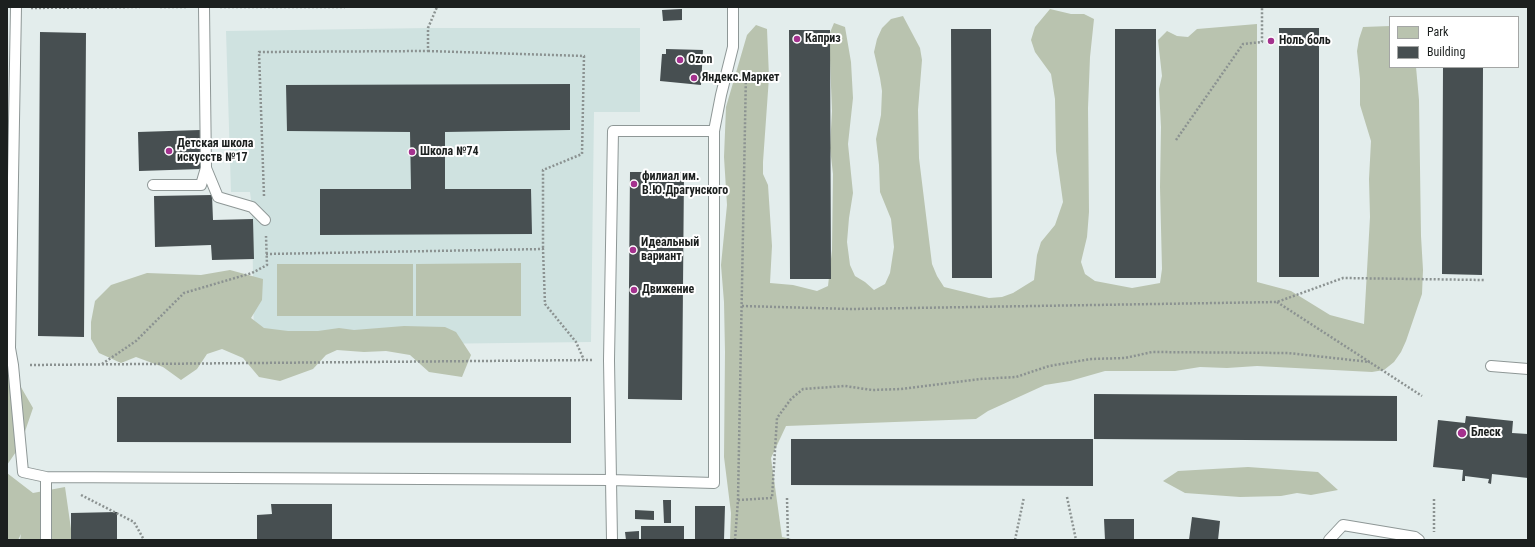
<!DOCTYPE html>
<html>
<head>
<meta charset="utf-8">
<style>
	body { margin:0 }
	#map { position:relative; width:1535px; height:547px; overflow:hidden; background:#e3edec; font-family:"Roboto Condensed",sans-serif }
	canvas { display:block }
	.frame { position:absolute; inset:0; border:8px solid #1c201f; pointer-events:none }
	.legend { position:absolute; left:1389px; top:16px; width:130px; height:52px; box-sizing:border-box; background:#fff; border:1px solid #a4a6a5; margin:0; padding:5px 7px; list-style:none; font-size:12px; color:#1c201f }
	.legend li { display:flex; align-items:center; gap:8px; height:20px }
	.legend b { width:20px; border:1px solid #a4a6a5 }
</style>
</head>
<body>
<div id="map">
<canvas width="1535" height="547"></canvas>
<div class="frame"></div>
<ul class="legend">
<li><b style="height:11px;background:#b9c3af"></b>Park</li>
<li><b style="height:11px;background:#474f51"></b>Building</li>
</ul>
</div>
<script>
const ctx = document.querySelector('canvas').getContext('2d');
ctx.lineJoin = 'round';
function fillPath(path, color) { ctx.fillStyle = color; ctx.fill(path, 'evenodd'); }
const poly = rows => new Path2D(rows.map(r => 'M' + r).join(''));
function strokePath(path, color, width, dash) { ctx.strokeStyle = color; ctx.lineWidth = width; ctx.lineCap = dash ? 'butt' : 'round'; ctx.setLineDash(dash || []); ctx.stroke(path); }
function label(font, color, halo, rows, align = 'center') {
  ctx.font = font + ' "Roboto Condensed",sans-serif'; ctx.lineWidth = 4; ctx.setLineDash([]); ctx.textBaseline = 'middle'; ctx.strokeStyle = halo; ctx.fillStyle = color; for (const [text, x, y, turn = 0] of rows) {
    ctx.save(); ctx.translate(x, y); ctx.rotate((+turn || 0) * Math.PI / 180); ctx.textAlign = isNaN(turn) ? turn : align; if (halo) ctx.strokeText(text, 0, 0); ctx.fillText(text, 0, 0); ctx.restore();
  }
}
fillPath(poly([
	[428,28,640,28,640,112,594,112,591,342,254,346,252,207,250,192,231,192,226,31]
]), '#cfe2e0');
fillPath(poly([
	[1050,9,1071,14,1084,14,1094,19,1090,57,1088,108,1089,212,1087,237,1081,262,1085,274,1095,281,1132,288,1160,283,1162,269,1160,187,1161,127,1159,89,1162,76,1158,40,1167,31,1177,36,1188,37,1197,29,1257,24,1257,282,1291,291,1330,315,1364,324,1370,217,1369,179,1371,141,1360,105,1360,79,1357,51,1359,39,1363,27,1390,26,1390,67,1416,67,1419,100,1421,236,1423,270,1422,294,1406,341,1401,352,1394,362,1384,370,1372,372,1257,366,1227,368,1200,367,1175,371,1105,371,1070,381,1045,385,988,411,976,419,786,426,771,458,782,537,796,540,730,540,731,513,724,457,725,352,724,302,721,265,727,205,724,157,726,107,747,35,756,25,767,29,769,77,763,162,763,174,768,185,772,246,770,283,793,285,817,291,828,286,832,250,833,174,830,148,832,111,829,35,834,23,845,27,851,62,853,98,848,144,853,193,849,218,847,242,850,265,855,276,865,282,874,290,885,284,890,273,894,247,891,219,880,192,879,165,876,139,881,115,882,91,880,78,874,52,877,39,882,28,891,19,903,16,920,48,922,60,918,110,919,158,932,264,937,276,944,287,989,298,1002,297,1013,293,1034,280,1037,255,1041,242,1055,225,1063,202,1056,151,1055,99,1051,74,1035,52,1031,40,1035,27],
	[521,263,521,316,416,316,416,264],
	[277,264,413,264,413,316,277,316],
	[230,270,263,279,262,300,251,318,264,328,288,331,318,331,339,328,354,330,404,326,445,327,456,332,471,355,462,377,429,372,410,355,386,351,364,352,337,350,326,355,313,369,280,381,259,377,243,358,222,349,207,354,197,369,181,380,163,367,136,357,121,363,99,353,91,339,91,322,95,301,111,285,147,273,201,275],
	[7,368,14,375,33,408,20,446,7,465],
	[1248,467,1318,472,1338,490,1311,495,1297,493,1281,496,1240,497,1185,493,1163,481,1178,471],
	[7,473,33,493,65,487,71,529,71,540,20,540,21,534,18,540,7,540]
]), '#b9c3af');
fillPath(poly([
	[682,9,682,20,663,21,662,10],
	[1279,28,1319,28,1319,277,1279,277],
	[951,29,991,29,992,278,952,278],
	[1115,29,1156,29,1156,278,1115,278],
	[789,30,830,30,831,279,790,279],
	[40,32,86,33,84,337,38,336],
	[666,49,703,50,701,85,660,81,662,54,666,54],
	[1443,67,1483,67,1482,275,1442,274],
	[570,84,570,130,445,132,445,189,531,189,532,234,320,235,320,189,411,189,410,132,287,131,286,85],
	[200,130,201,169,139,171,138,132],
	[630,172,684,172,682,400,628,399],
	[212,195,213,220,253,219,254,259,212,260,211,245,155,247,154,196],
	[1094,394,1397,396,1397,441,1094,439],
	[117,397,571,397,571,443,117,442],
	[1466,416,1513,421,1512,433,1528,434,1528,478,1492,474,1491,484,1488,483,1489,479,1465,476,1465,481,1462,481,1463,470,1433,467,1438,420,1465,423],
	[791,439,1093,439,1093,486,791,485],
	[663,500,671,500,671,523,664,523],
	[271,504,332,504,332,540,257,540,257,515,272,514],
	[695,506,725,506,724,540,695,540],
	[635,510,654,511,654,520,635,519],
	[117,512,117,540,71,540,71,513],
	[1192,517,1220,521,1218,540,1189,540],
	[1104,519,1134,519,1134,540,1105,540],
	[641,526,684,526,684,540,641,540],
	[639,531,639,540,626,540,625,532]
]), '#474f51');
const service = poly([
	[206,168,218,197,252,207,265,220],
	[153,185,201,185,206,168,204,7],
	[7,346,10,348,13,365,23,472,46,477,46,540],
	[10,348,16,7],
	[1491,366,1528,369],
	[46,477,611,480,714,483,714,131],
	[612,540,609,360,613,131,714,131,721,95,733,47,733,7],
	[1329,540,1343,525,1415,537,1419,540]
]);
strokePath(service, '#8e9796', 12);
strokePath(poly([
	[160,7,187,7],
	[220,7,345,7],
	[31,8,140,7],
	[428,51,584,56,582,154,543,170,543,249],
	[1176,140,1243,44,1262,42,1262,7],
	[264,196,259,52,428,51,428,28,437,7],
	[266,254,543,249,545,304,576,342,584,360],
	[1277,302,1422,396],
	[742,306,851,309,1277,302,1343,278,1484,280],
	[102,364,136,341,184,293,252,273,267,265,266,236],
	[30,365,593,360],
	[81,495,134,522,144,540],
	[1067,497,1076,540],
	[787,498,788,540],
	[1434,499,1434,532],
	[738,500,772,498,777,418,791,399,803,389,845,386,872,390,901,389,980,379,1016,377,1049,366,1091,359,1125,358,1152,352,1288,353,1370,362],
	[735,540,738,500,746,71],
	[1015,540,1024,497]
]), '#8b9291', 2.5, [2, 2]);
strokePath(service, '#fff', 10);
for (const [x, y, r, color] of [
	[797,39,4,"#a4328e"],
	[1271,41,4,"#a4328e"],
	[680,60,4,"#a4328e"],
	[694,78,4,"#a4328e"],
	[169,151,4,"#a4328e"],
	[412,152,4,"#a4328e"],
	[634,184,4,"#a4328e"],
	[633,250,4,"#a4328e"],
	[634,290,4,"#a4328e"],
	[1462,433,5,"#a4328e"]
]) { const dot = new Path2D(); dot.arc(x, y, r, 0, 2 * Math.PI); ctx.fillStyle = color; ctx.fill(dot); strokePath(dot, '#fff', 1.5); }
label('bold 12px', '#1c201f', '#fff', [
	["Каприз",805,39],
	["Ноль боль",1279,41],
	["Ozon",688,60],
	["Яндекс.Маркет",702,78],
	["Детская школа",177,144],
	["искусств №17",177,158],
	["Школа №74",420,152],
	["филиал им.",642,177],
	["В.Ю.Драгунского",642,191],
	["Идеальный",641,243],
	["вариант",641,257],
	["Движение",642,290],
	["Блеск",1471,433]
], 'left');
</script>
</body>
</html>
